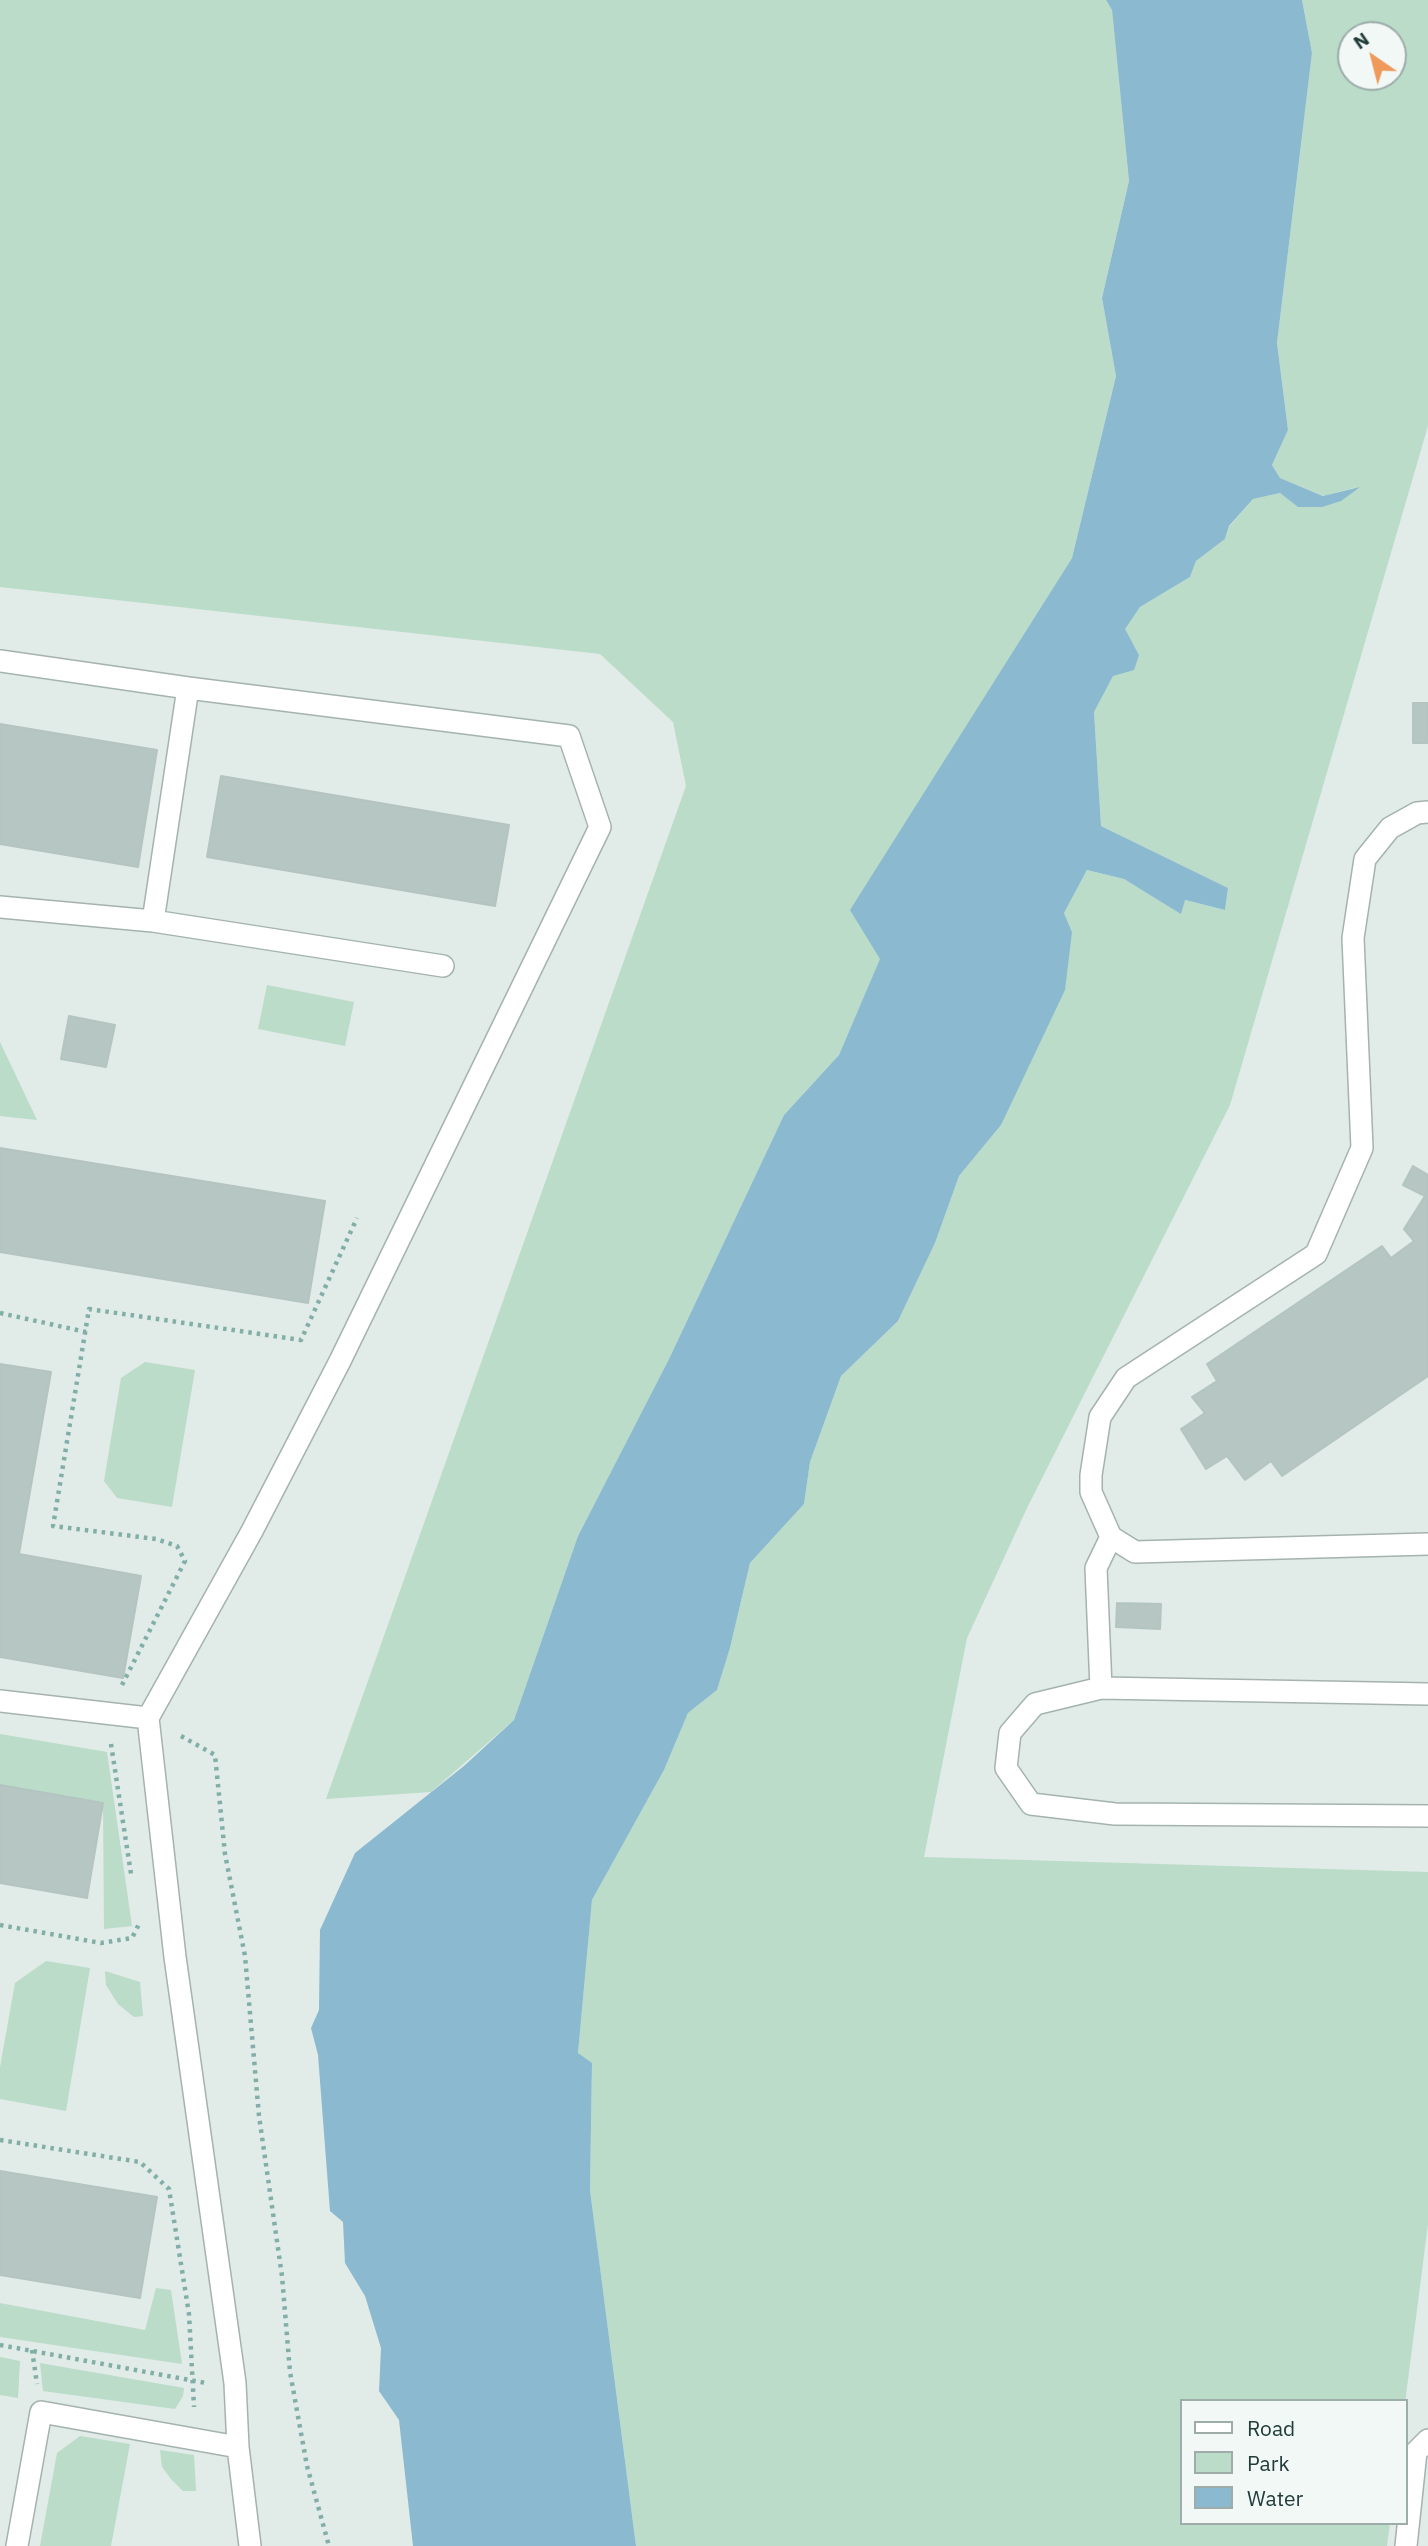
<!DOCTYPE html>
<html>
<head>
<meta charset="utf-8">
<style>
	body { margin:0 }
	#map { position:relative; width:1428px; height:2546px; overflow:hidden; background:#e1ebe8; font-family:"IBM Plex Sans",sans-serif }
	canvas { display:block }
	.legend { position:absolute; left:1180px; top:2399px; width:228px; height:126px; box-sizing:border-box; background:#f1f8f6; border:2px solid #9eadaa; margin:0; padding:9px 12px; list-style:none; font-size:21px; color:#223c39 }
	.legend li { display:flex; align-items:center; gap:14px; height:35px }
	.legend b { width:35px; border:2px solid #9eadaa }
	.north { position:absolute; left:1337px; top:21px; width:70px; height:70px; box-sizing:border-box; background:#f1f8f6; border:2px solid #9eadaa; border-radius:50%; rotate:325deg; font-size:19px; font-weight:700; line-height:28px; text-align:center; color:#223c39 }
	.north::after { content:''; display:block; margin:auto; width:24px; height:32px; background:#ef995b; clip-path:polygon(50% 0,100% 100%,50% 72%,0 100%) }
</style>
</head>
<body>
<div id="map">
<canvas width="1428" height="2546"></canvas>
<ul class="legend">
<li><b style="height:9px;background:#fff"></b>Road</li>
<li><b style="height:19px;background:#badcc9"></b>Park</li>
<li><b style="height:19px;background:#8ab9d0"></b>Water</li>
</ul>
<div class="north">N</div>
</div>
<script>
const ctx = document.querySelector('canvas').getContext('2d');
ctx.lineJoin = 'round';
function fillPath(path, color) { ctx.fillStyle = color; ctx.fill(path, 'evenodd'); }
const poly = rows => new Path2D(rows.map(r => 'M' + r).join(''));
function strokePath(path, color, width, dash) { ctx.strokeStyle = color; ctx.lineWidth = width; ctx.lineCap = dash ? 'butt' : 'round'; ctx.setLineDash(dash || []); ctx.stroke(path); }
fillPath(poly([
	[0,0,1106,0,1112,10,1129,181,1102,298,1116,376,1072,558,851,910,881,958,839,1055,784,1115,669,1359,578,1536,514,1720,431,1792,326,1799,686,786,673,722,600,654,0,587],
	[1302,0,1428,0,1428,426,1230,1105,1027,1508,967,1638,924,1857,1428,1872,1428,2224,1405,2403,1181,2401,1181,2523,1390,2523,1387,2546,636,2546,590,2190,592,2064,578,2053,592,1900,664,1770,688,1713,717,1690,730,1648,750,1563,804,1504,810,1462,841,1376,898,1321,935,1243,959,1176,1001,1125,1072,932,1064,913,1087,870,1124,879,1181,913,1184,900,1225,910,1228,888,1101,826,1094,712,1113,675,1139,655,1124,629,1140,607,1190,577,1196,561,1225,539,1229,527,1253,499,1280,493,1298,507,1357,487,1324,496,1280,478,1272,465,1288,430,1277,343,1312,53],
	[1351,35,1393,35,1393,77,1351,77],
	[267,985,354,1002,345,1046,258,1029],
	[0,1042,37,1120,0,1116],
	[145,1362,195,1370,172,1507,117,1498,104,1481,121,1378],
	[0,1734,107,1752,132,1926,104,1929,103,1803,0,1785],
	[46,1961,90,1968,66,2111,0,2099,0,2067,15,1983],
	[105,1971,140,1982,143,2016,134,2017,118,2004,106,1985],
	[156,2288,171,2290,182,2364,0,2337,0,2303,145,2330],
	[0,2357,20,2361,18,2398,0,2395],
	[40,2363,184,2388,183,2396,175,2409,43,2391],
	[80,2436,130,2444,111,2546,40,2546,57,2453],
	[160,2450,194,2455,196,2491,183,2491,171,2479,162,2467]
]), '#badcc9');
fillPath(poly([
	[1106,0,1302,0,1312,53,1277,343,1288,430,1272,465,1280,478,1323,496,1360,487,1341,501,1322,507,1298,507,1280,493,1253,499,1229,526,1225,539,1196,561,1190,577,1140,607,1125,629,1139,655,1134,670,1113,676,1094,712,1101,826,1228,888,1225,910,1185,900,1181,914,1124,879,1087,870,1064,913,1072,932,1065,990,1001,1125,959,1176,935,1243,898,1321,841,1376,810,1462,804,1504,750,1563,730,1648,717,1690,688,1713,664,1770,592,1900,578,2053,592,2063,590,2190,636,2546,413,2546,399,2420,379,2391,381,2348,365,2296,345,2263,343,2222,330,2211,318,2055,311,2028,319,2010,320,1930,355,1853,464,1766,514,1720,578,1536,669,1359,784,1115,839,1055,880,959,850,910,1072,558,1116,376,1102,298,1129,181,1112,10]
]), '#8ab9d0');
const building = poly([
	[1413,703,1428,703,1428,743,1413,743,1413,703],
	[0,724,157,750,138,867,0,844,0,724],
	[221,776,509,825,495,906,207,857,221,776],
	[69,1016,115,1025,106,1067,61,1059,69,1016],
	[0,1148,325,1201,308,1303,0,1252,0,1148],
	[1413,1166,1428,1175,1428,1376,1282,1476,1271,1461,1245,1480,1227,1456,1206,1469,1181,1429,1205,1413,1192,1397,1217,1381,1207,1364,1382,1246,1391,1258,1414,1241,1404,1229,1425,1196,1403,1185,1413,1166],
	[0,1364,51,1372,19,1554,141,1576,123,1678,0,1657,0,1364],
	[1117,1603,1161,1604,1160,1629,1116,1627,1117,1603],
	[0,1785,103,1803,87,1898,0,1883,0,1785],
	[0,2171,157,2197,140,2298,0,2275,0,2171]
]);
fillPath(building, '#b6c6c2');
strokePath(building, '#b4c5c1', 2);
const minor = poly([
	[0,661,188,688,153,921],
	[188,688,569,736,600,827,340,1361,252,1531,148,1718,175,1957,235,2383,238,2447,250,2546],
	[1428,812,1417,813,1390,828,1365,859,1353,938,1362,1148,1316,1254,1126,1378,1100,1417,1091,1475,1091,1492,1111,1537,1135,1552,1428,1544],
	[0,907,153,921,443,966],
	[1101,1688,1096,1568,1111,1537],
	[1428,1694,1101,1688,1035,1704,1010,1733,1006,1768,1031,1804,1115,1814,1428,1816],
	[0,1701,148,1718],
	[17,2546,41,2412,238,2447],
	[1406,2546,1416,2452,1428,2440]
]);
strokePath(minor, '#a4b3b0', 24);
strokePath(poly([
	[0,1313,86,1332],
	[122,1685,185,1561,177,1546,156,1539,53,1526,89,1309,301,1340,357,1218],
	[181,1736,215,1755,225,1854,245,1956,259,2116,282,2276,290,2372,307,2466,329,2546],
	[111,1744,131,1874],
	[0,1925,101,1943,132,1938,139,1924],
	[0,2140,140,2162,169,2189,189,2314,194,2407],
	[0,2345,206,2383],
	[32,2350,37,2384]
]), '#82aea8', 4.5, [3.5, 5]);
strokePath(minor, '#fff', 21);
</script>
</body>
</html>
